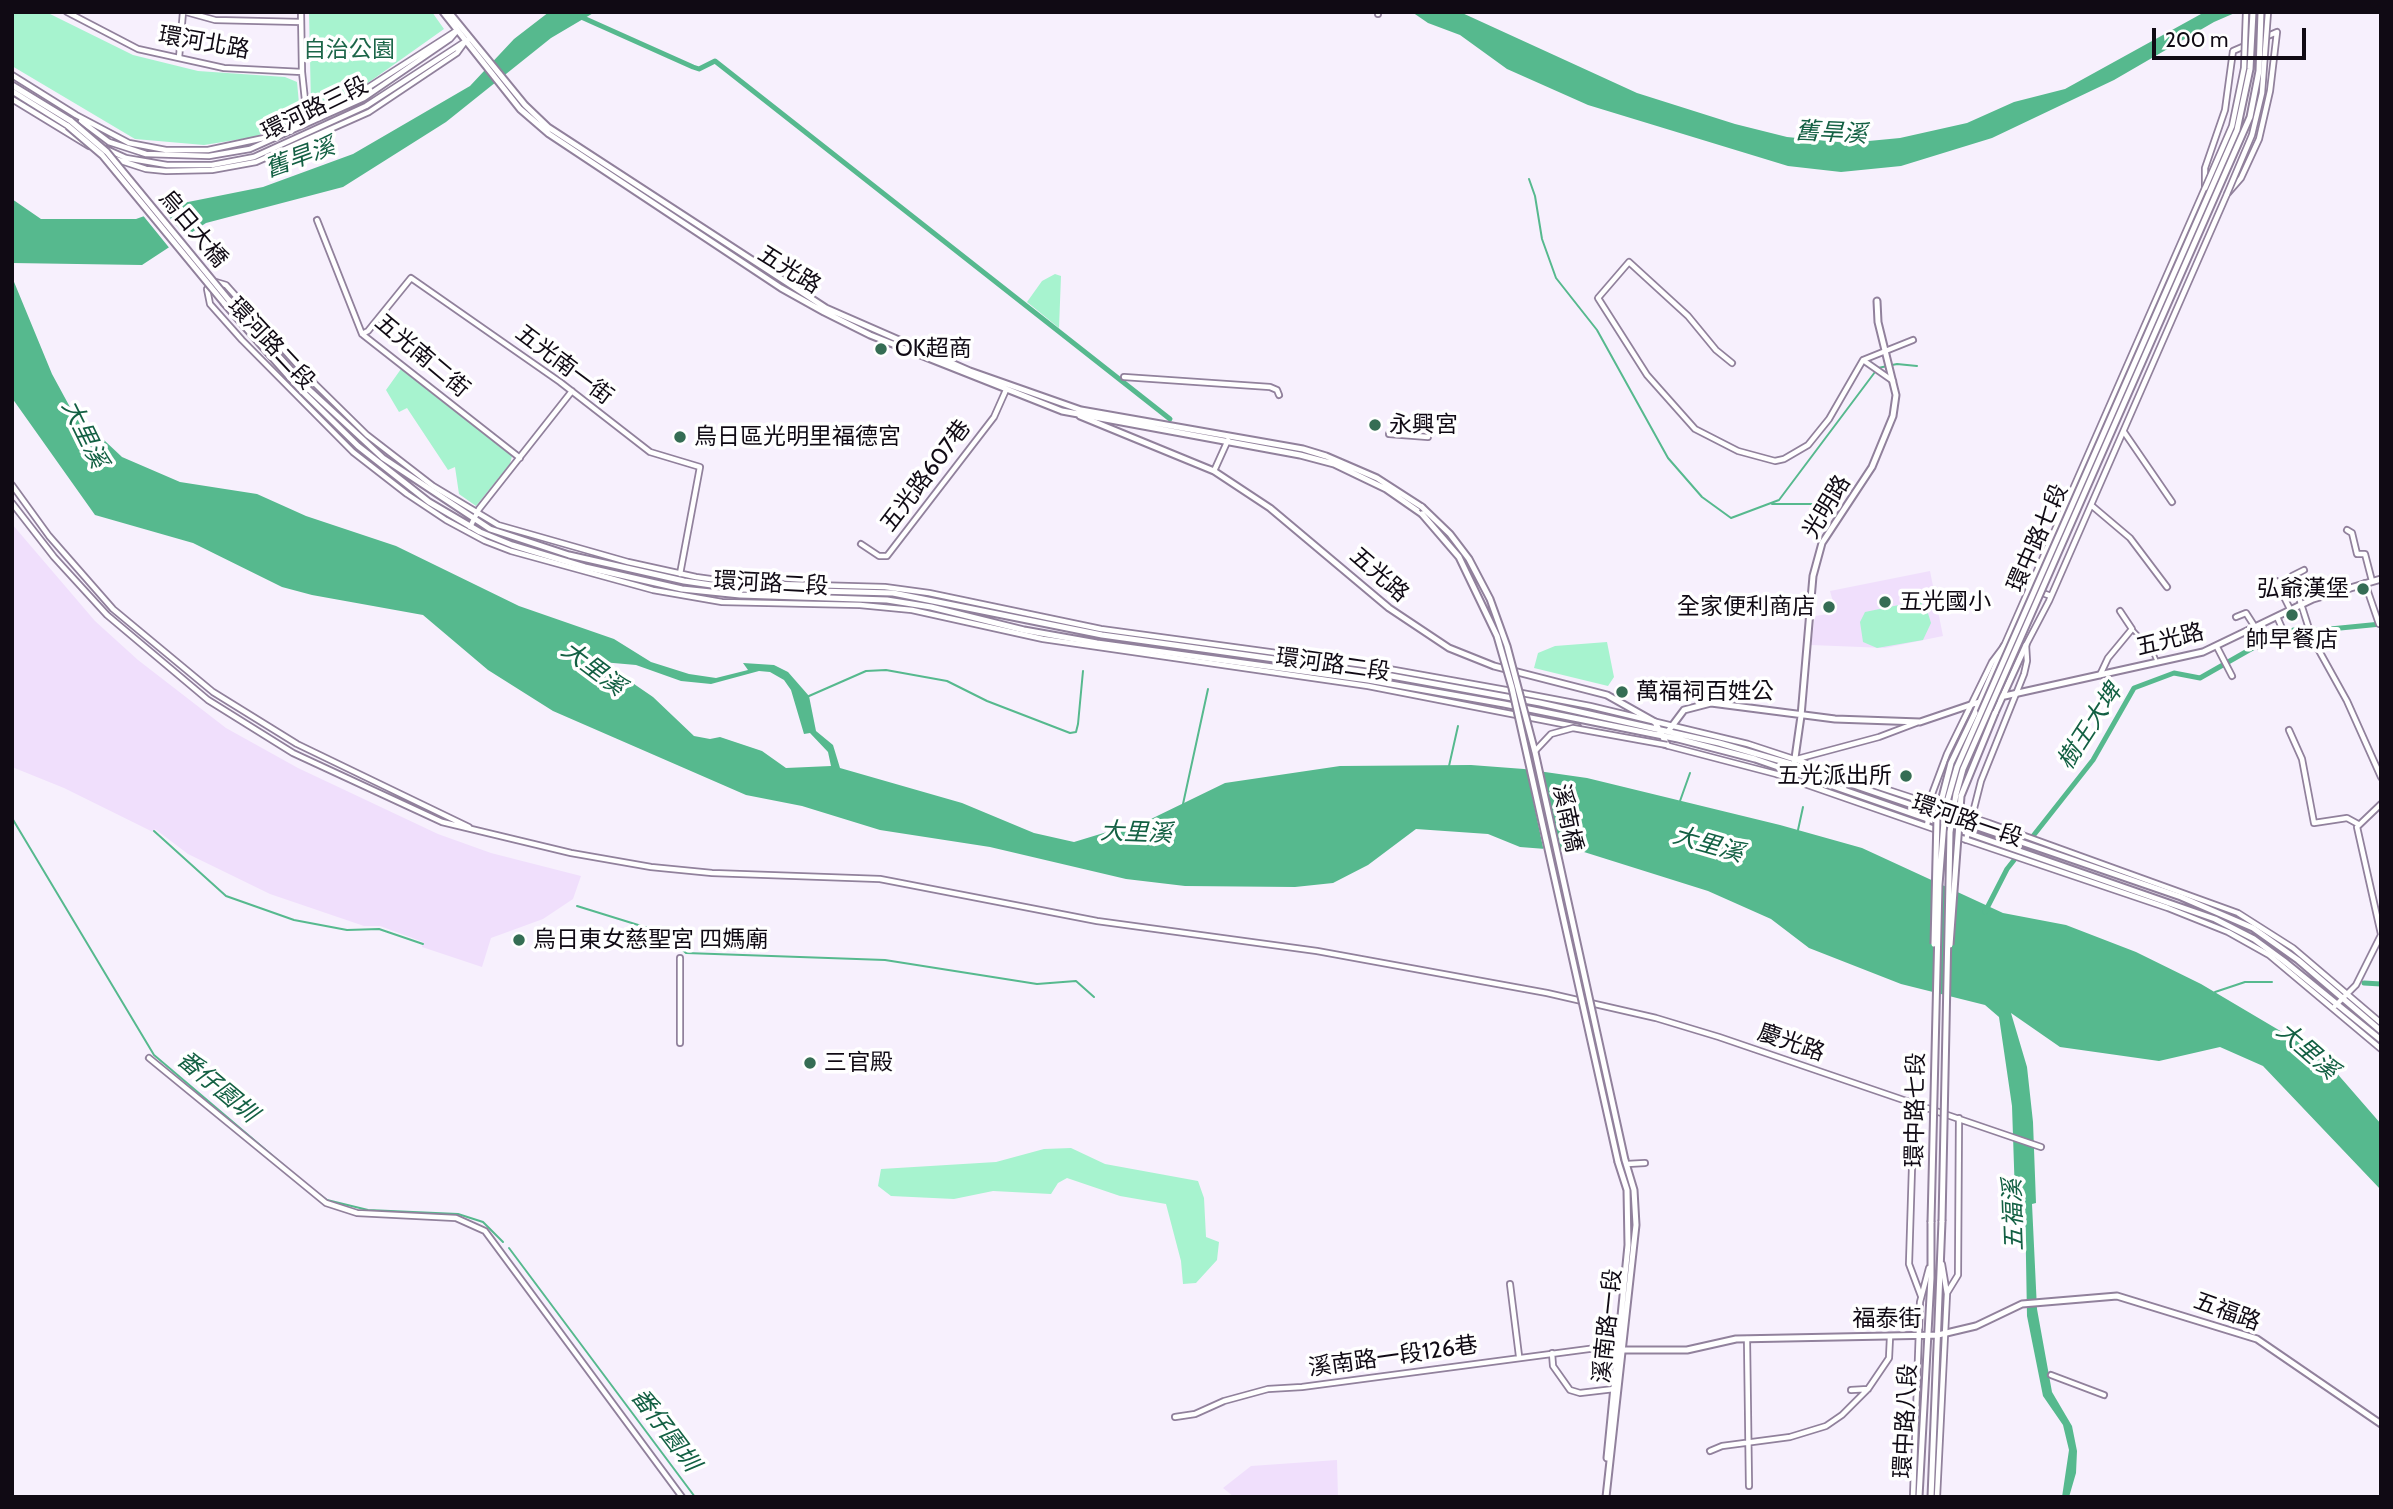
<!DOCTYPE html>
<html>
<head>
<meta charset="utf-8">
<style>
	body { margin:0 }
	#map { position:relative; width:2393px; height:1509px; overflow:hidden; background:#f7f0fd; font-family:Cabin,sans-serif }
	canvas { display:block }
	.frame { position:absolute; inset:0; border:14px solid #100a14; pointer-events:none }
	.scale { position:absolute; left:2152px; top:28px; width:154px; height:32px; box-sizing:border-box; border:4px solid #100a14; border-top:0; padding-left:9px; font-size:21px; line-height:24px; white-space:nowrap; color:#100a14; -webkit-text-stroke:5px #fff; paint-order:stroke }
</style>
</head>
<body>
<div id="map">
<canvas width="2393" height="1509"></canvas>
<div class="frame"></div>
<div class="scale">200 m</div>
</div>
<script>
const ctx = document.querySelector('canvas').getContext('2d');
ctx.lineJoin = 'round';
function fillPath(path, color) { ctx.fillStyle = color; ctx.fill(path, 'evenodd'); }
const poly = rows => new Path2D(rows.map(r => 'M' + r).join(''));
function strokePath(path, color, width, dash) { ctx.strokeStyle = color; ctx.lineWidth = width; ctx.lineCap = dash ? 'butt' : 'round'; ctx.setLineDash(dash || []); ctx.stroke(path); }
function label(font, color, halo, rows, align = 'center') {
  ctx.font = font + ' Cabin,"Noto Sans TC",sans-serif'; ctx.lineWidth = 7; ctx.setLineDash([]); ctx.textBaseline = 'middle'; ctx.strokeStyle = halo; ctx.fillStyle = color; for (const [text, x, y, turn = 0] of rows) {
    ctx.save(); ctx.translate(x, y); ctx.rotate((+turn || 0) * Math.PI / 180); ctx.textAlign = isNaN(turn) ? turn : align; if (halo) ctx.strokeText(text, 0, 0); ctx.fillText(text, 0, 0); ctx.restore();
  }
}
fillPath(poly([
	[12,524,95,621,138,660,226,728,298,768,438,834,491,853,581,876,573,899,543,919,491,938,482,967,422,947,423,942,380,926,364,926,270,894,188,854,155,829,153,832,64,788,12,767],
	[1930,571,1943,636,1885,648,1811,645,1815,616,1836,613,1830,591],
	[1337,1460,1338,1497,1234,1497,1223,1488,1251,1466]
]), '#f0dffc');
fillPath(poly([
	[12,12,46,12,133,55,198,71,285,77,297,82,300,114,294,120,254,137,204,145,135,139,12,66],
	[309,12,432,12,444,29,365,85,316,110,311,105],
	[1055,274,1061,276,1059,328,1027,302,1042,281],
	[401,369,512,456,510,464,476,506,459,494,455,467,448,470,407,408,399,412,386,390],
	[1923,600,1922,605,1927,610,1931,623,1923,640,1877,648,1863,642,1860,622,1865,612],
	[1607,642,1614,677,1608,686,1534,668,1538,653,1555,646],
	[1071,1148,1105,1164,1198,1181,1204,1198,1206,1237,1219,1242,1217,1260,1196,1283,1183,1284,1181,1261,1166,1204,1120,1196,1067,1178,1058,1183,1051,1194,993,1191,954,1199,891,1196,878,1186,881,1169,996,1162,1044,1149]
]), '#a7f3cf');
fillPath(poly([
	[549,12,595,12,551,38,446,122,343,187,206,223,142,265,12,263,12,199,41,219,136,219,178,204,263,187,353,154,470,86,514,39],
	[1412,12,1460,12,1637,93,1735,124,1787,137,1848,143,1900,138,1967,123,2014,102,2065,89,2201,14,2237,12,2214,22,2114,80,1992,138,1901,166,1841,172,1788,166,1588,105,1507,69,1460,35,1428,23],
	[12,277,52,374,71,409,122,457,180,482,257,494,306,516,396,546,519,606,614,639,651,662,689,674,716,678,748,670,743,663,774,665,788,672,809,696,816,731,833,745,840,768,962,803,1034,833,1074,842,1153,818,1225,783,1340,766,1471,765,1524,769,1587,778,1780,825,1862,848,2003,913,2066,925,2136,952,2201,984,2321,1055,2381,1124,2381,1190,2263,1066,2220,1047,2159,1061,2060,1047,2011,1013,2027,1067,2033,1122,2036,1203,2032,1204,2037,1309,2052,1392,2072,1426,2077,1451,2076,1473,2069,1497,2062,1497,2069,1450,2063,1425,2043,1396,2027,1316,2025,1203,2021,1196,2015,1196,2012,1106,1999,1017,1985,1005,1901,984,1809,948,1771,919,1708,891,1584,852,1520,847,1488,834,1416,829,1368,865,1333,883,1295,887,1185,886,1126,879,990,847,880,830,802,806,746,795,553,711,488,670,423,615,312,595,282,587,193,543,95,515,12,398],
	[602,662,636,665,681,681,711,684,759,671,770,672,784,680,791,690,804,734,810,733,828,752,831,766,786,768,762,751,720,737,710,739,694,736,653,697]
]), '#56b98e');
fillPath(poly([
	[160,206,188,239,171,250,141,213],
	[1526,766,1542,768,1561,854,1544,852]
]), '#f7f0fd');
strokePath(poly([
	[1529,179,1535,196,1542,239,1556,278,1597,330,1668,458,1702,497,1731,518,1779,500,1878,368,1897,364,1917,366],
	[1772,504,1837,504],
	[809,696,866,671,886,670,947,681,987,701,1070,733,1076,732,1078,724,1083,671],
	[1449,766,1458,726],
	[1680,801,1690,773],
	[1183,804,1208,689],
	[12,818,154,1055,287,1168],
	[1798,830,1803,807],
	[154,831,226,896,294,920,347,930,379,929,423,944],
	[577,906,664,933,686,953,885,960,1037,984,1076,981,1094,997],
	[2215,992,2245,982,2272,982],
	[315,1191,327,1200,368,1210,458,1214,483,1222,503,1242],
	[509,1248,695,1497]
]), '#56b98e', 2);
strokePath(poly([
	[570,12,693,67,699,69,715,61,1170,419],
	[1985,912,2007,869,2093,760,2134,688,2174,673,2200,678,2272,637,2294,630,2320,630,2381,624],
	[2364,983,2381,984]
]), '#56b98e', 5);
const pedestrian = poly([
	[2132,629,2152,650,2157,662]
]);
const minor = poly([
	[67,12,138,49,224,68,302,72],
	[186,12,215,20,301,22],
	[301,12,302,72,307,119],
	[1378,14,1378,12],
	[179,58,183,12],
	[12,75,76,115,129,143,166,150,208,150,264,138,347,101,456,31],
	[12,99,89,146],
	[81,121,109,142,146,154,209,156,250,149,364,98,450,39,456,32],
	[106,149,126,158,167,165,212,165,254,157,366,106,469,39],
	[112,158,146,169,166,171,212,170,256,162,369,112,457,53,465,42],
	[317,220,362,334,520,458],
	[362,334,368,331,411,278,560,382,650,452,700,467,680,574],
	[1863,360,1893,381],
	[1732,363,1716,350,1688,316,1629,262,1598,298,1647,375,1695,429,1738,451,1775,461,1784,459,1808,445,1829,419,1863,360,1913,340],
	[1124,377,1270,387,1277,390,1279,395],
	[2124,432,2172,502],
	[1389,434,1428,437],
	[1214,471,1228,440],
	[12,485,49,536,113,609,213,692,297,744,469,827],
	[12,503,54,557,107,615,208,700,293,753,442,822,571,853,651,867,712,873,880,879,1097,921,1317,951,1547,993,1656,1018,1719,1037,2041,1147],
	[2091,505,2130,538,2167,587],
	[470,527,479,509,572,391],
	[2347,530,2352,533,2357,554,2365,554,2372,581],
	[861,544,879,556,887,556,994,417,1006,390],
	[2304,570,2292,576,2312,638,2347,701,2381,777],
	[2276,581,2291,611],
	[2365,583,2379,624],
	[2028,588,2051,596],
	[2236,617,2246,613,2255,627],
	[2278,619,2285,635],
	[2250,631,2260,647],
	[2217,647,2232,676],
	[2100,675,2108,658,2132,629,2120,611],
	[1578,727,1368,686,1043,639,912,610,860,605,722,602,653,590,511,551,485,541,446,520,407,494,353,452,242,340,210,304,207,289,216,282,226,285,310,379,367,435,433,486,498,525,628,562,696,577,739,583,885,587,929,593,1101,629,1372,666,1506,690,1590,706,1748,744,1989,823,2238,913,2293,948,2381,1023],
	[2289,730,2302,759,2314,823,2347,818,2358,824],
	[1665,745,1776,774,1937,830],
	[1797,759,1879,737,1916,723],
	[2381,804,2357,827,2381,934],
	[1927,826,1932,794,1947,754,1992,662,2004,646,2205,188,2205,168,2225,110,2233,51,2277,32,2270,91,2259,139,2241,178,2227,194,2049,601,2026,645,2027,661,2024,674,1981,781,1966,840],
	[1949,834,2168,908,2228,932,2269,955,2381,1049],
	[2335,1006,2356,985,2381,935],
	[680,1043,680,958],
	[149,1058,326,1203,357,1213,456,1218,485,1231,682,1497],
	[1914,1103,1909,1264,1921,1296],
	[1627,1164,1645,1163],
	[1510,1284,1519,1356],
	[1947,1293,1958,1275,1959,1118],
	[1747,1339,1749,1486],
	[1552,1353,1553,1366,1570,1390,1580,1393,1614,1389],
	[2051,1375,2104,1395],
	[1851,1390,1868,1389],
	[1175,1417,1195,1414,1224,1401,1268,1389,1302,1387,1619,1345],
	[1710,1451,1722,1446,1790,1437,1826,1426,1842,1415,1868,1389,1889,1358,1890,1337],
	[1913,1497,1920,1302,1929,1268],
	[1937,1497,1947,1294,1942,1264]
]);
const tertiary = poly([
	[12,85,71,121],
	[12,91,68,126],
	[228,299,304,385,383,458,490,529,569,555,684,581,739,589,893,593,1102,635,1375,673,1540,703,1719,743,1795,765,1941,815],
	[224,303,300,389,358,446,429,502,480,532,512,545,585,567,682,589,740,595,887,600,931,607,1024,630,1097,643,1368,680,1504,704,1678,739,1755,759,2215,919,2254,939,2284,961,2381,1040],
	[1080,416,1214,471,1270,508,1389,608,1449,648,1494,666,1607,695,1655,722,1667,745],
	[1975,713,2004,646],
	[1995,713,2026,645],
	[1669,730,1684,710,1711,703,1835,719,1920,722,1982,701,2203,652,2313,599,2381,579],
	[1792,779,1801,716,1813,576,1822,543,1872,467,1893,416,1896,395,1878,322,1877,301],
	[1957,820,2181,897,2253,928,2298,960,2381,1031],
	[1621,1350,1687,1350,1736,1339,1938,1335,1976,1326,2022,1304,2117,1296,2257,1339,2381,1424],
	[1919,1497,1931,1278,1931,1222],
	[1931,1497,1942,1221]
]);
const secondary = poly([
	[443,12,520,109,549,134,781,288,824,312,870,335,1062,411,1300,455,1334,464,1386,489,1422,514],
	[449,12,525,105,548,127,826,308,970,371,1081,410,1303,449,1326,456,1377,478,1422,507],
	[1607,1458,1628,1245,1627,1190,1618,1162],
	[1606,1497,1636,1225,1634,1190,1625,1160]
]);
strokePath(pedestrian, '#91819c', 6);
strokePath(minor, '#91819c', 8);
strokePath(tertiary, '#91819c', 9);
strokePath(secondary, '#91819c', 9);
strokePath(pedestrian, '#fff', 2.5);
strokePath(minor, '#fff', 4.5);
strokePath(tertiary, '#fff', 5);
strokePath(secondary, '#fff', 5);
const minorBridge = poly([
	[2205,188,2232,126,2244,68,2246,12],
	[2227,194,2252,135,2262,93,2268,12],
	[1535,751,1551,734,1573,728,1667,745]
]);
const tertiaryBridge = poly([
	[71,121,107,152,228,299],
	[68,126,102,155,224,303],
	[1934,944,1937,817,1951,763,1975,713],
	[1950,945,1961,796,1995,713],
	[1942,1221,1950,832,1956,794,1963,769,2250,117,2259,71,2261,12],
	[1931,1222,1939,885,1945,809,1957,767,2237,130,2250,69,2253,12]
]);
const secondaryBridge = poly([
	[1422,507,1450,534,1469,559,1490,599,1507,646,1535,752,1625,1160],
	[1422,514,1459,557,1497,636,1512,688,1618,1162]
]);
strokePath(minorBridge, '#91819c', 8, []);
strokePath(tertiaryBridge, '#91819c', 9, []);
strokePath(secondaryBridge, '#91819c', 9, []);
strokePath(minorBridge, '#fff', 4.5);
strokePath(tertiaryBridge, '#fff', 5);
strokePath(secondaryBridge, '#fff', 5);
for (const [x, y, r, color] of [
	[881,349,7,"#356d54"],
	[1375,425,7,"#356d54"],
	[680,437,7,"#356d54"],
	[2363,589,7,"#356d54"],
	[1885,602,7,"#356d54"],
	[1829,607,7,"#356d54"],
	[2292,615,7,"#356d54"],
	[1622,692,7,"#356d54"],
	[1906,776,7,"#356d54"],
	[519,940,7,"#356d54"],
	[810,1063,7,"#356d54"]
]) { const dot = new Path2D(); dot.arc(x, y, r, 0, 2 * Math.PI); ctx.fillStyle = color; ctx.fill(dot); strokePath(dot, '#fff', 2.5); }
label('23px', '#100a14', '#fff', [
	["環河北路",204,43,10],
	["環河路三段",315,109,-26],
	["烏日大橋",193,229,50],
	["五光路",789,270,32],
	["環河路二段",271,344,47],
	["五光南二街",422,356,40],
	["五光南一街",564,365,37],
	["五光路607巷",926,476,-53],
	["光明路",1827,507,-59],
	["環中路七段",2038,538,-66],
	["五光路",1379,575,41],
	["環河路二段",771,584,3],
	["五光路",2170,640,-14],
	["環河路二段",1333,665,8],
	["溪南橋",1567,818,78],
	["環河路一段",1967,821,19],
	["慶光路",1791,1043,19],
	["環中路七段",1916,1110,-89],
	["五福路",2227,1312,20],
	["福泰街",1887,1319],
	["溪南路一段",1608,1326,-84],
	["溪南路一段126巷",1393,1357,-8],
	["環中路八段",1906,1421,-87]
]);
label('23px', '#1c6649', '#fff', [
	["自治公園",349,50]
]);
label('23px', '#100a14', '#fff', [
	["OK超商",895,349],
	["永興宮",1389,425],
	["烏日區光明里福德宮",694,437],
	["弘爺漢堡",2349,589,"right"],
	["五光國小",1899,602],
	["全家便利商店",1815,607,"right"],
	["帥早餐店",2292,640,"center"],
	["萬福祠百姓公",1636,692],
	["五光派出所",1892,776,"right"],
	["烏日東女慈聖宮 四媽廟",533,940],
	["三官殿",824,1063]
], 'left');
label('italic 24px', '#136043', '#fff', [
	["舊旱溪",1831,133,3],
	["舊旱溪",300,158,-20],
	["大里溪",84,434,64],
	["大里溪",593,669,37],
	["樹王大埤",2090,727,-57],
	["大里溪",1136,833,2],
	["大里溪",1708,845,16],
	["大里溪",2307,1051,41],
	["番仔園圳",217,1087,40],
	["五福溪",2014,1215,-92],
	["番仔園圳",665,1430,53]
]);
</script>
</body>
</html>
